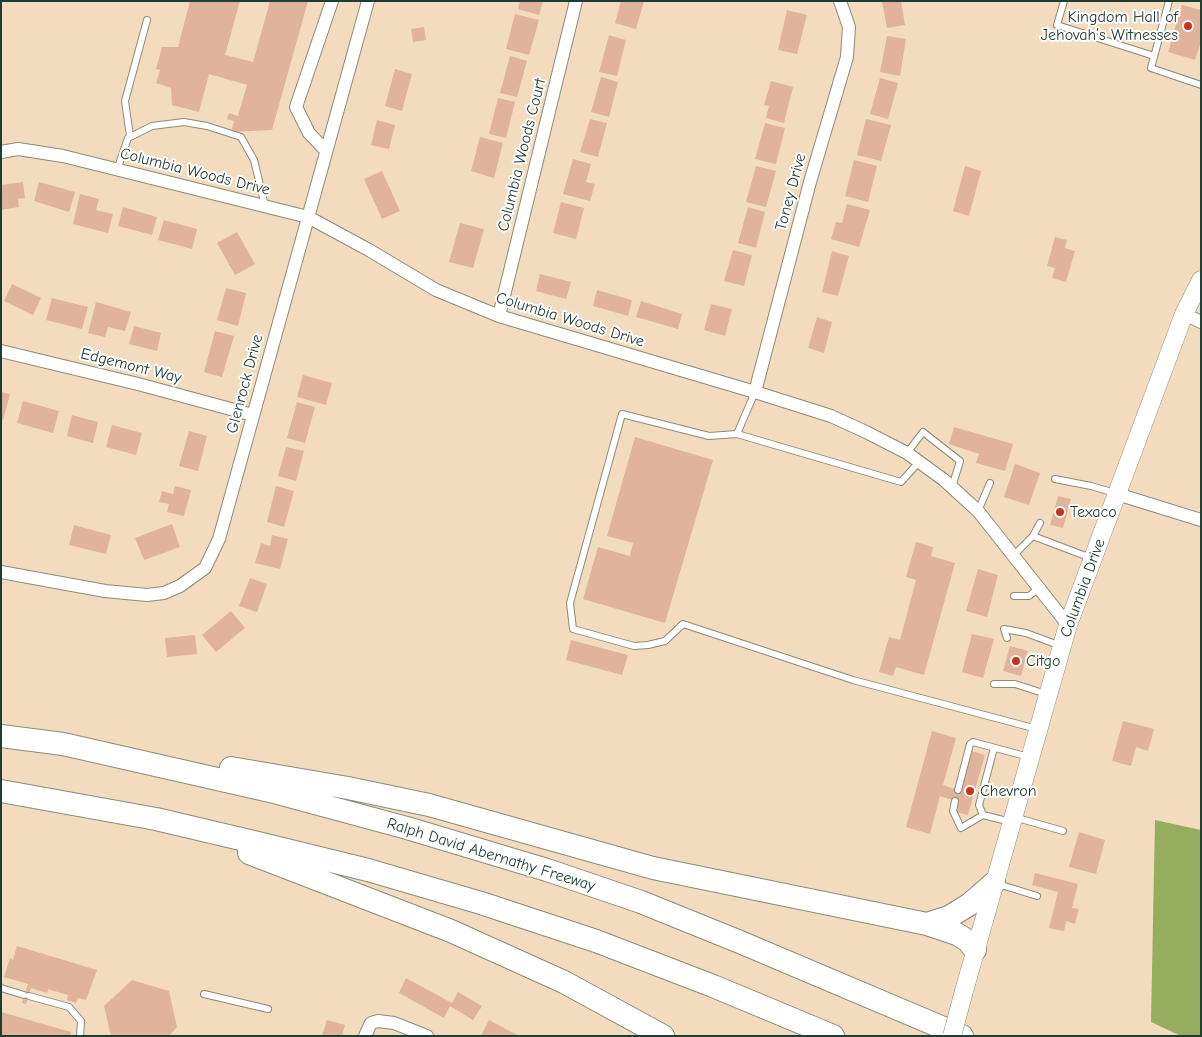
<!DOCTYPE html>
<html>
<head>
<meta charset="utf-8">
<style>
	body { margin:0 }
	#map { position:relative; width:1202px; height:1037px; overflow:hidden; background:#f3dcbe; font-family:"Comic Neue",sans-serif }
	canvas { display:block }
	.frame { position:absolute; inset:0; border:2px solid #1f3d34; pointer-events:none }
</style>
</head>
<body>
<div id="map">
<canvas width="1202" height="1037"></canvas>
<div class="frame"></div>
</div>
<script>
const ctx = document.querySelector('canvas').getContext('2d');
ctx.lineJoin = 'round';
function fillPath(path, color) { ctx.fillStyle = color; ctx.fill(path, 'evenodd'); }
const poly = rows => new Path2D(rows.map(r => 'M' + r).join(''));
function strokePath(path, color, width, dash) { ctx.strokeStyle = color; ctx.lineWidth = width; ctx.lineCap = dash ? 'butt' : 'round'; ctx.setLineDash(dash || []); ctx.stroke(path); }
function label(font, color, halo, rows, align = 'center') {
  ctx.font = font + ' "Comic Neue",sans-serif'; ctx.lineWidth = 4; ctx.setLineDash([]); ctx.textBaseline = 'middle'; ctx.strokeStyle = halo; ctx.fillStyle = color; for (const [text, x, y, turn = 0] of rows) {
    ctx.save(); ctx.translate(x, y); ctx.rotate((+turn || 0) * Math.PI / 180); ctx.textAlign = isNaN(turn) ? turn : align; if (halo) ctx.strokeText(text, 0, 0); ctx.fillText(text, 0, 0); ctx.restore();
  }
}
fillPath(poly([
	[1155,820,1201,830,1201,1036,1181,1036,1151,1022]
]), '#96ad5f');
fillPath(poly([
	[190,1,240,1,225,55,253,62,270,1,308,1,272,130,231,132,234,121,227,119,229,113,238,116,247,85,209,74,199,112,172,105,171,88,156,83,160,70,156,69,162,47,178,47],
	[520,1,543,1,539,15,518,9],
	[621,1,644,1,636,29,615,23],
	[882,1,901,1,905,25,887,28],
	[1182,5,1201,10,1201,42,1195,60,1168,52],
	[787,10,807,15,797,54,778,50],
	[515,14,539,20,529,55,506,49],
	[424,27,426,40,413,42,411,29],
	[609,35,626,40,617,76,599,72],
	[887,36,906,39,900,76,880,72],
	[510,56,527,61,517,97,500,93],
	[395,69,412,74,402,111,385,106],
	[601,77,618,82,609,117,591,112],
	[880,78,898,83,888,119,870,114],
	[771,81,793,87,784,123,766,118,769,106,764,105],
	[498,98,515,102,506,138,489,134],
	[590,119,607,123,598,157,580,152],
	[866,119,891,125,881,161,857,155],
	[377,120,395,125,389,149,371,145],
	[765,123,785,128,776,164,755,159],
	[480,137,503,143,494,178,471,171],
	[573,159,591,164,586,182,595,184,590,201,563,194],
	[854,160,877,166,868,202,845,196],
	[756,166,776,171,766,207,746,202],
	[965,166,981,171,969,216,953,211],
	[382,171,400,211,382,219,364,179],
	[23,182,25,198,18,199,19,207,1,210,1,185],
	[39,182,75,192,69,212,34,201],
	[80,194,99,199,96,210,113,214,108,233,73,224],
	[561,202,584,208,576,239,553,233],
	[847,204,870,210,859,247,831,239,836,222,842,223],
	[123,207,157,217,152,235,118,226],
	[748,207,765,212,756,248,738,243],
	[164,220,197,229,192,249,158,240],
	[460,223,484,229,473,268,449,262],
	[237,232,255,264,235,275,217,243],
	[1055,237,1067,240,1065,248,1075,251,1066,282,1052,278,1055,268,1047,266],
	[733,250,752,255,744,286,724,281],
	[832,251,849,256,838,296,822,292],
	[540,274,571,282,566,299,536,291],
	[12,284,41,298,33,315,4,301],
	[226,288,246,293,238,326,217,320],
	[597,290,632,300,628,316,593,306],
	[52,298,88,307,82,329,46,320],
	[641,301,682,314,678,329,636,317],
	[96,302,131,312,125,331,108,327,105,337,88,333],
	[711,304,732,309,725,336,704,330],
	[817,317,832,322,824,353,808,348],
	[134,326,161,333,157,351,129,344],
	[215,331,234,336,222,377,204,372],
	[303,375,332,383,326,405,297,397],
	[1,392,10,394,3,420,1,420],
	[23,401,59,411,53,433,17,423],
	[297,402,315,407,305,443,287,438],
	[72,415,98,422,93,443,67,436],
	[112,425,142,433,136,455,106,447],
	[954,427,1013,444,1005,471,976,463,979,454,949,444],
	[189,431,207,436,198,471,179,466],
	[635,437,713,460,665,623,583,599,598,547,630,556,633,543,607,536],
	[286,447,304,451,296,481,278,476],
	[1015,464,1040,473,1029,505,1004,497],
	[175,486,191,490,184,516,167,512,169,504,159,502,162,491,173,494],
	[276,486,294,491,284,527,267,522],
	[1058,496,1071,499,1063,528,1050,525],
	[172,524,180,547,144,560,135,538],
	[74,525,111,535,106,554,69,545],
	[272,535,288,539,280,569,255,563,261,543,270,546],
	[916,542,933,547,931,556,955,563,924,675,896,667,893,676,879,672,889,637,900,640,916,580,906,577],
	[978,569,998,575,987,617,966,611],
	[250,578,267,584,257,612,239,606],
	[231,611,245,628,216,652,202,635],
	[972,634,994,639,983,678,962,672],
	[195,635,197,654,167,657,165,638],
	[571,640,628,655,622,675,566,660],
	[1010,646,1028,651,1021,676,1003,671],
	[1123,721,1154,729,1148,751,1136,747,1131,766,1112,761],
	[932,731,956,738,943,785,961,791,972,751,985,755,968,815,956,812,959,802,940,796,930,834,906,827],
	[1079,832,1105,840,1096,874,1069,867],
	[1035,873,1078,884,1072,908,1079,909,1075,924,1066,921,1064,931,1049,928,1058,892,1032,885],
	[17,946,97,970,86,1000,78,998,76,1003,67,1000,68,995,48,989,47,993,31,988,26,1004,22,1003,28,984,4,977,10,958,13,960],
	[406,978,452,1003,458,992,482,1006,473,1020,450,1006,444,1018,399,993],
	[132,980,169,991,177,1027,169,1036,111,1036,104,1006],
	[1,1012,71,1032,70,1036,1,1036],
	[327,1020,345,1025,342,1036,322,1036],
	[489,1020,519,1036,481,1036]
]), '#e1b39a');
const service = poly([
	[1064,1,1057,25,1154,56],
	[1169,1,1151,68,1201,85],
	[130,136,125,101,147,20],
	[117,170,128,138,152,126,184,122,207,126,241,137,254,160,265,206],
	[737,434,755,392],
	[907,453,923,432,960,461,952,487],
	[919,462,901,482,737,434,709,436,622,414,570,603,573,629,634,646,648,645,665,641,683,624,853,680,1037,729],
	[1055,479,1091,486,1115,493],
	[978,511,990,483],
	[1033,536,1091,558],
	[1013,556,1033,536,1040,523],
	[1014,596,1029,596,1039,588],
	[1007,638,1004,629,1026,633,1061,646],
	[994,684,1015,684,1046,694],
	[958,790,970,744,973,742,1029,757],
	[955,801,953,811,961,828,983,815,1011,822],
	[983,815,979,805,994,748],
	[1014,817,1063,831],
	[998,884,1037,896],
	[1,988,24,995],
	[204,994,268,1009],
	[29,996,69,1007,81,1021,80,1036]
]);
const minor = poly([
	[326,151,309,133,296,107,332,1],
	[1,152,18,149,63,156,308,217,369,250,436,290,499,316,755,392,831,416,866,432,907,453,944,480,978,511,1068,625],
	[1184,314,1201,322],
	[499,316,576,1],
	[1,351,138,384,253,415],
	[755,392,810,182,847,57,849,27,840,1],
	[1117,494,1201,520],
	[1,572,105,591,147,595,164,593,180,586,205,568,219,539,368,1],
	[365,1036,371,1023,378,1021,394,1023,427,1036]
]);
const secondary = poly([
	[964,991,1068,625,1184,314,1201,280]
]);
const motorway = poly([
	[1,736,63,744,270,791,407,828,547,870,641,902,740,942,962,1036],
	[231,768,348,788,429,805,653,868,927,924,949,917,970,904,994,883],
	[1,791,156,819,262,844,368,870,481,903,596,941,713,986,833,1036],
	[249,853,451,931,564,982,663,1036],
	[927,924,957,934,968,941,975,950]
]);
strokePath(service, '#898c79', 8);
strokePath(minor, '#898c79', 14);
strokePath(secondary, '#898c79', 19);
strokePath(motorway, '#898c79', 24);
strokePath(service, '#fff', 6);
strokePath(minor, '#fff', 12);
strokePath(secondary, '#fff', 18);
strokePath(motorway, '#fff', 22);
const secondaryBridge = poly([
	[952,1036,964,991]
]);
strokePath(secondaryBridge, '#898c79', 19, []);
strokePath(secondaryBridge, '#fff', 18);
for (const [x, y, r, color] of [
	[1188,26,5,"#c8321e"],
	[1060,512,5,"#c8321e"],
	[1016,661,5,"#c8321e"],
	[970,791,5,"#c8321e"]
]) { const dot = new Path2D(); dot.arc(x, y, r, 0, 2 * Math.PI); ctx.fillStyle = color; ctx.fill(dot); strokePath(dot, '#fff', 2); }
label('16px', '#1f3d34', '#fff', [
	["Kingdom Hall of",1178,17,"right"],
	["Jehovah’s Witnesses",1178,35,"right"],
	["Texaco",1070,512],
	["Citgo",1026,661],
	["Chevron",980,791]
], 'left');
label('16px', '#1f3d34', '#fff', [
	["Columbia Woods Court",522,155,-76],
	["Columbia Woods Drive",195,172,14],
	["Toney Drive",791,192,-75],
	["Columbia Woods Drive",570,320,17],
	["Edgemont Way",131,366,14],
	["Glenrock Drive",245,384,-75],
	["Columbia Drive",1083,588,-70],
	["Ralph David Abernathy Freeway",491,855,17]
]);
</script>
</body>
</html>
